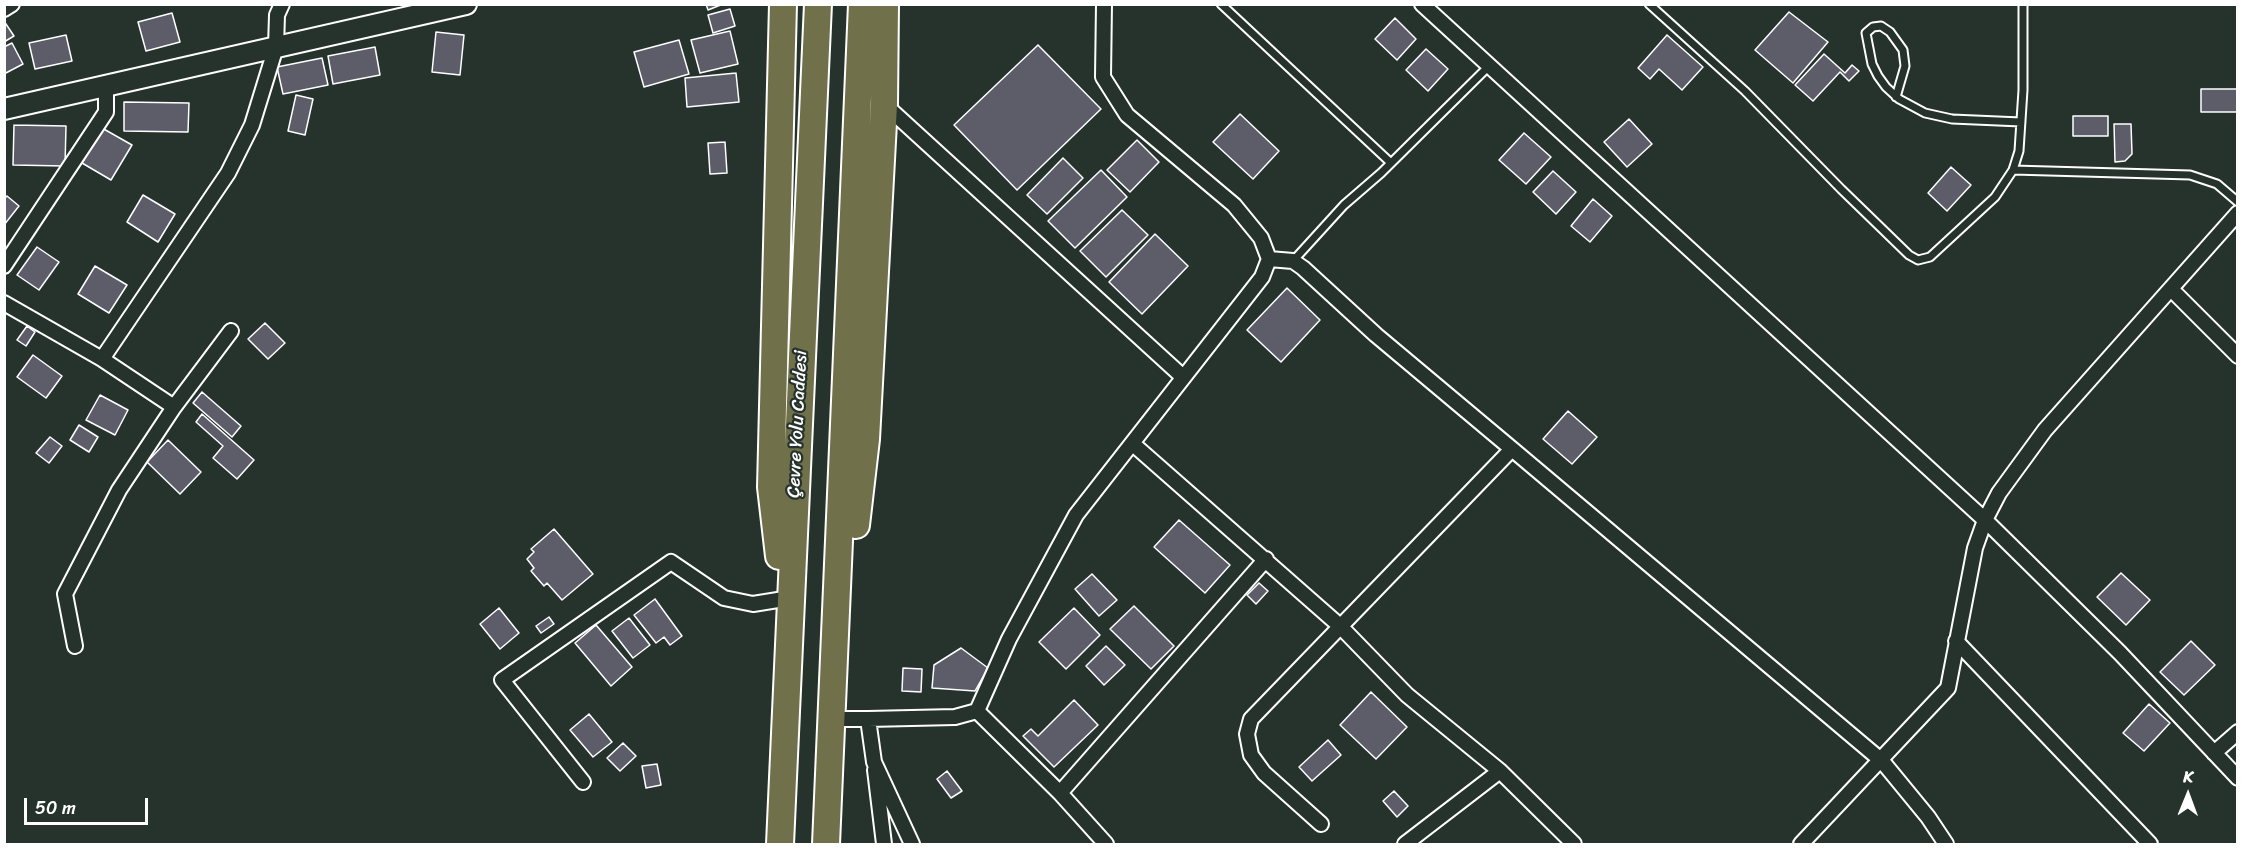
<!DOCTYPE html>
<html>
<head>
<meta charset="utf-8">
<style>
	body { margin:0 }
	#map { position:relative; width:2242px; height:849px; overflow:hidden; background:#26332d; font-family:Sriracha,sans-serif }
	canvas { display:block }
	.frame { position:absolute; inset:0; border:6px solid #fff; pointer-events:none }
	.north { position:absolute; left:2158px; top:765px; width:60px; height:60px; -webkit-text-stroke:4px #26332d; paint-order:stroke; rotate:1deg; font-size:16px; font-weight:700; line-height:24px; text-align:center; color:#fff }
	.north::after { content:''; display:block; margin:auto; width:21px; height:27px; background:#fff; clip-path:polygon(50% 0,100% 100%,50% 72%,0 100%) }
	.scale { position:absolute; left:24px; top:798px; width:124px; height:27px; box-sizing:border-box; border:3px solid #fff; border-top:0; padding-left:8px; font-size:18px; line-height:21px; white-space:nowrap; color:#fff; -webkit-text-stroke:4px #26332d; paint-order:stroke }
</style>
</head>
<body>
<div id="map">
<canvas width="2242" height="849"></canvas>
<div class="frame"></div>
<div class="north">K</div>
<div class="scale">50 m</div>
</div>
<script>
const ctx = document.querySelector('canvas').getContext('2d');
ctx.lineJoin = 'round';
function fillPath(path, color) { ctx.fillStyle = color; ctx.fill(path, 'evenodd'); }
const poly = rows => new Path2D(rows.map(r => 'M' + r).join(''));
function strokePath(path, color, width, dash) { ctx.strokeStyle = color; ctx.lineWidth = width; ctx.lineCap = dash ? 'butt' : 'round'; ctx.setLineDash(dash || []); ctx.stroke(path); }
function label(font, color, halo, rows, align = 'center') {
  ctx.font = font + ' Sriracha,sans-serif'; ctx.lineWidth = 4.5; ctx.setLineDash([]); ctx.textBaseline = 'middle'; ctx.strokeStyle = halo; ctx.fillStyle = color; for (const [text, x, y, turn = 0] of rows) {
    ctx.save(); ctx.translate(x, y); ctx.rotate((+turn || 0) * Math.PI / 180); ctx.textAlign = isNaN(turn) ? turn : align; if (halo) ctx.strokeText(text, 0, 0); ctx.fillText(text, 0, 0); ctx.restore();
  }
}
const building = poly([
	[706,4,723,4,708,10,706,4],
	[730,9,735,26,713,33,708,15,730,9],
	[1789,12,1828,42,1793,83,1755,50,1789,12],
	[172,13,180,42,146,51,138,22,172,13],
	[1395,18,1416,39,1397,60,1375,39,1395,18],
	[4,21,14,36,4,42,4,21],
	[730,31,738,64,700,73,691,40,730,31],
	[436,32,464,35,460,75,432,72,436,32],
	[66,35,72,61,35,69,29,43,66,35],
	[1667,35,1703,67,1682,90,1659,69,1650,79,1638,68,1667,35],
	[679,40,689,74,644,87,634,52,679,40],
	[12,43,23,64,4,74,4,47,12,43],
	[1038,45,1101,109,1017,190,954,125,1038,45],
	[375,47,380,75,333,84,328,56,375,47],
	[1426,49,1448,69,1428,91,1406,70,1426,49],
	[1824,54,1845,73,1852,65,1859,71,1849,81,1840,72,1813,101,1795,85,1824,54],
	[322,58,328,85,283,94,277,67,322,58],
	[736,73,739,102,687,107,685,78,736,73],
	[2201,89,2238,89,2238,112,2201,112,2201,89],
	[296,95,313,99,305,135,288,131,296,95],
	[124,102,189,103,188,132,124,131,124,102],
	[1240,114,1279,151,1253,179,1213,142,1240,114],
	[2073,116,2108,116,2108,136,2073,136,2073,116],
	[1629,119,1652,144,1627,167,1604,142,1629,119],
	[2114,124,2131,124,2132,154,2125,161,2115,162,2114,124],
	[14,125,66,126,65,166,13,165,14,125],
	[102,128,132,145,111,180,82,163,102,128],
	[1524,133,1551,157,1526,184,1499,160,1524,133],
	[1137,140,1159,162,1130,192,1107,170,1137,140],
	[725,142,727,173,710,174,708,143,725,142],
	[1063,158,1083,178,1047,214,1027,195,1063,158],
	[1951,167,1971,185,1947,211,1928,193,1951,167],
	[1101,170,1127,197,1075,248,1048,221,1101,170],
	[1553,171,1576,192,1556,214,1533,192,1553,171],
	[143,195,175,214,158,242,127,222,143,195],
	[7,196,19,206,4,225,4,199,7,196],
	[1593,199,1612,216,1590,242,1571,226,1593,199],
	[1122,210,1148,235,1106,277,1080,251,1122,210],
	[1155,234,1188,266,1142,314,1109,282,1155,234],
	[37,247,59,262,39,290,17,275,37,247],
	[95,266,127,285,109,313,78,294,95,266],
	[1287,288,1320,320,1281,362,1247,330,1287,288],
	[265,323,285,343,268,359,248,339,265,323],
	[27,326,35,332,26,346,17,340,27,326],
	[33,355,62,376,46,398,17,377,33,355],
	[202,392,241,426,232,437,193,403,202,392],
	[100,395,128,410,115,435,86,420,100,395],
	[1568,411,1597,437,1572,464,1543,439,1568,411],
	[202,414,254,460,237,479,213,458,223,446,196,422,202,414],
	[79,425,98,437,89,452,70,440,79,425],
	[50,437,62,446,49,463,36,453,50,437],
	[168,440,201,472,180,494,147,462,168,440],
	[1179,520,1230,565,1205,593,1154,547,1179,520],
	[554,529,593,574,562,600,547,583,544,586,531,571,534,568,527,559,534,552,531,549,554,529],
	[2121,573,2150,600,2126,625,2097,597,2121,573],
	[1092,574,1117,600,1099,616,1075,589,1092,574],
	[1259,583,1268,591,1256,604,1247,595,1259,583],
	[655,599,682,636,670,645,664,637,656,643,634,615,655,599],
	[1134,606,1174,646,1151,669,1110,629,1134,606],
	[499,608,519,633,500,649,480,624,499,608],
	[1074,608,1100,635,1066,669,1039,642,1074,608],
	[549,617,554,624,541,633,536,626,549,617],
	[629,618,650,645,633,658,612,631,629,618],
	[596,625,632,667,611,686,575,643,596,625],
	[2191,641,2215,665,2184,695,2160,672,2191,641],
	[1106,646,1125,665,1104,685,1086,666,1106,646],
	[961,648,988,668,975,691,932,688,934,665,961,648],
	[903,668,922,669,921,692,902,691,903,668],
	[1371,692,1407,727,1376,759,1340,725,1371,692],
	[1074,700,1098,725,1054,767,1023,736,1031,729,1038,736,1074,700],
	[2149,704,2170,723,2144,751,2123,733,2149,704],
	[589,714,612,742,593,757,570,730,589,714],
	[1328,740,1341,755,1312,781,1299,767,1328,740],
	[623,743,636,756,620,771,607,758,623,743],
	[657,764,661,785,646,788,642,766,657,764],
	[947,771,962,791,951,798,937,779,947,771],
	[1394,791,1408,806,1397,817,1383,801,1394,791]
]);
fillPath(building, '#5d5d6a');
strokePath(building, '#fff', 1.5);
const lane = poly([
	[1221,4,1391,163],
	[1649,4,1745,91,1841,189,1909,255,1918,260,1930,257,1995,197,2013,170,2019,151,2023,90,2023,4],
	[1896,97,1905,66,1903,50,1890,32,1881,26,1873,27,1866,33,1872,64,1878,76,1886,87,1899,99,1925,113,1952,119,2021,122],
	[2013,170,2190,175,2217,184,2238,202],
	[1293,261,1344,205,1381,173,1488,67]
]);
const street = poly([
	[1422,4,1985,520,2120,653,2238,778],
	[4,9,12,4],
	[884,104,1183,377],
	[1269,259,1293,261,1303,268,1376,335,1512,449,1251,719,1247,734,1251,755,1264,773,1321,824],
	[4,266,106,112,106,85],
	[2172,290,2238,356],
	[4,303,102,359,174,407],
	[102,359,228,173,252,125,276,47,277,15,282,4],
	[1133,444,1340,626,1407,695,1500,771,1574,844],
	[1512,449,1882,761,1928,817,1946,844],
	[1956,641,2150,844],
	[75,646,65,594,119,490,174,407,231,331],
	[977,711,1060,793,1106,844],
	[833,719,868,719,874,762,912,844],
	[868,719,955,717,977,711,1009,639,1076,515,1262,277,1269,259,1261,238,1234,205,1127,115,1103,77,1104,4],
	[2214,753,2238,732],
	[875,770,884,844],
	[583,782,502,680,671,562,724,598,753,604,784,599],
	[1060,793,1266,559],
	[1405,844,1500,771],
	[1801,844,1948,688,1975,548,1985,520,1999,493,2045,430,2238,213]
]);
const secondary = poly([
	[4,109,466,4]
]);
const highway = poly([
	[856,525,866,439,884,104,885,4],
	[779,556,771,487,783,4],
	[780,844,818,4],
	[826,844,862,4]
]);
strokePath(lane, '#fff', 11);
strokePath(street, '#fff', 18);
strokePath(secondary, '#fff', 24);
strokePath(highway, '#fff', 30);
strokePath(lane, '#26332d', 7);
strokePath(street, '#26332d', 14);
strokePath(secondary, '#26332d', 20);
strokePath(highway, '#70704a', 26);
label('18px', '#fff', '#26332d', [
	["Çevre Yolu Caddesi",798,424,-87]
]);
</script>
</body>
</html>
